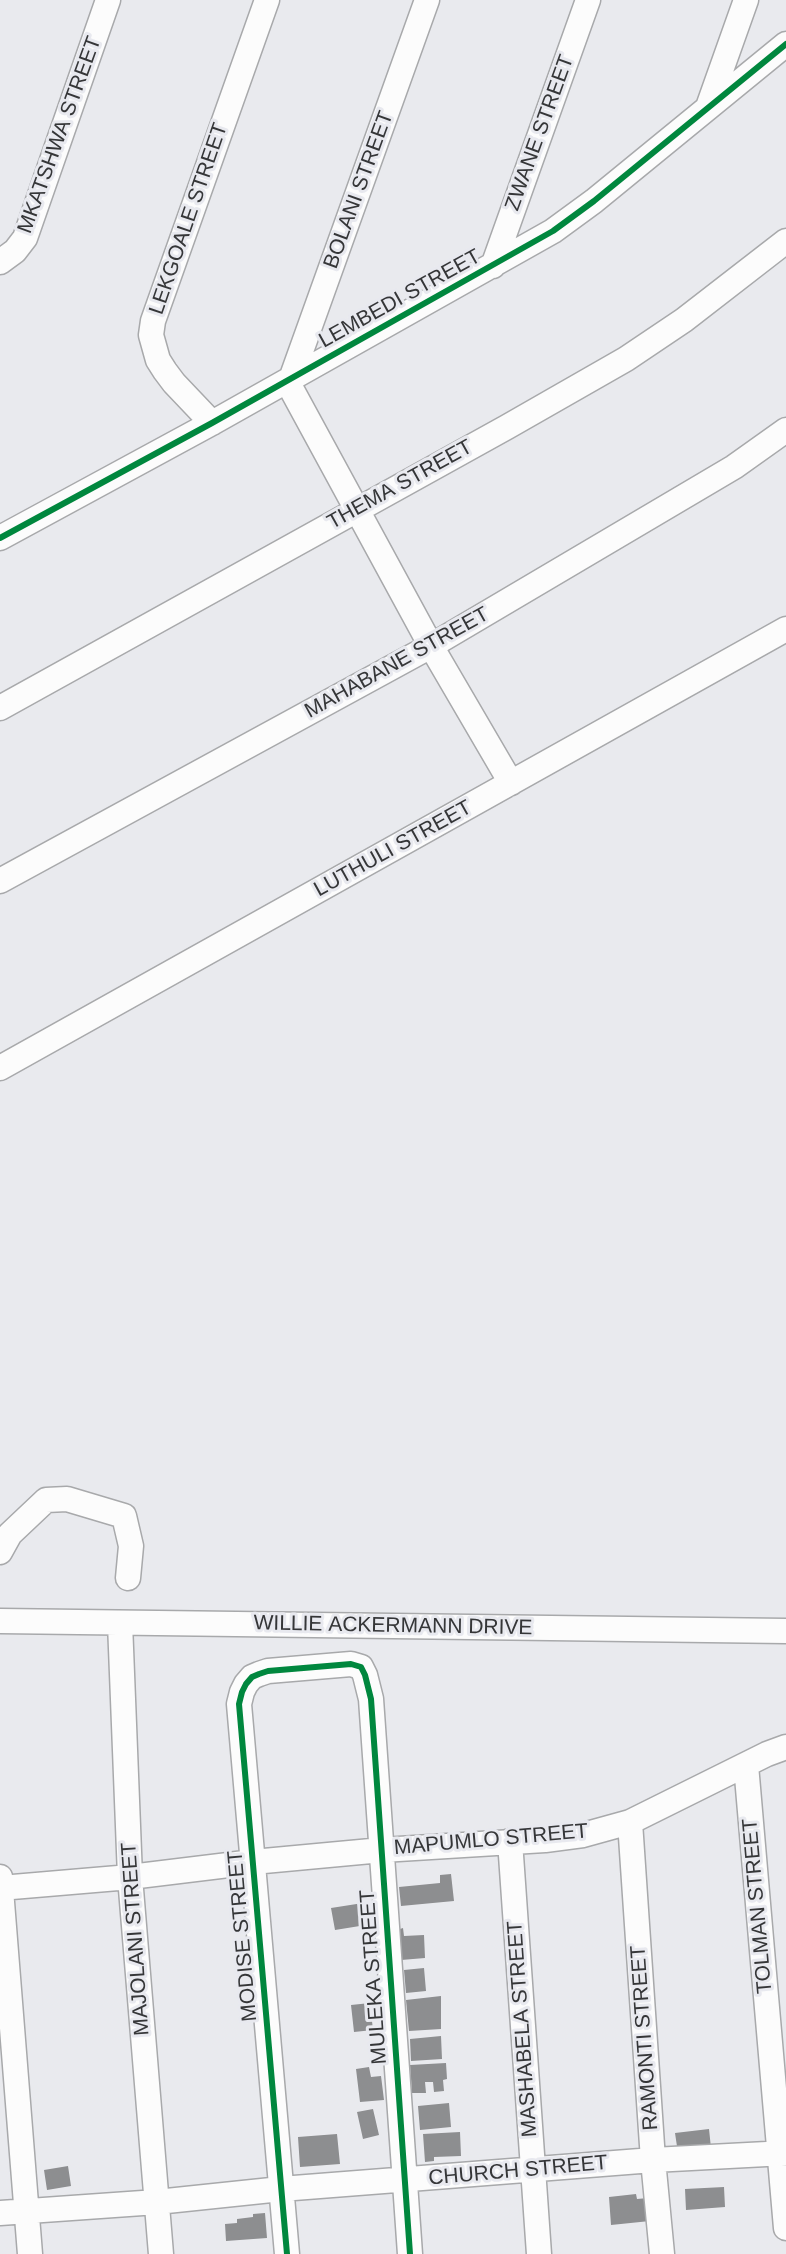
<!DOCTYPE html>
<html>
<head>
<meta charset="utf-8">
<style>
	body { margin:0 }
	canvas { display:block; background:#e9eaee }
</style>
</head>
<body>
<canvas width="786" height="2254"></canvas>
<script>
const ctx = document.querySelector('canvas').getContext('2d');
ctx.lineJoin = 'round';
function fillPath(path, color) { ctx.fillStyle = color; ctx.fill(path, 'evenodd'); }
const poly = rows => new Path2D(rows.map(r => 'M' + r).join(''));
function strokePath(path, color, width, dash) { ctx.strokeStyle = color; ctx.lineWidth = width; ctx.lineCap = dash ? 'butt' : 'round'; ctx.setLineDash(dash || []); ctx.stroke(path); }
function label(font, color, halo, rows, align = 'center') {
  ctx.font = font + ' Arial,sans-serif'; ctx.lineWidth = 6; ctx.setLineDash([]); ctx.textBaseline = 'middle'; ctx.strokeStyle = halo; ctx.fillStyle = color; for (const [text, x, y, turn = 0] of rows) {
    ctx.save(); ctx.translate(x, y); ctx.rotate((+turn || 0) * Math.PI / 180); ctx.textAlign = isNaN(turn) ? turn : align; if (halo) ctx.strokeText(text, 0, 0); ctx.fillText(text, 0, 0); ctx.restore();
  }
}
fillPath(poly([
	[451,1874,454,1901,401,1906,399,1887,440,1883,440,1875],
	[363,1903,366,1925,335,1930,331,1908],
	[403,1928,404,1936,424,1935,425,1958,401,1960,400,1929],
	[424,1968,426,1991,406,1993,404,1970],
	[441,1996,441,2029,409,2031,406,2000],
	[370,2003,373,2030,354,2032,351,2005],
	[441,2036,442,2059,411,2061,410,2039],
	[446,2063,447,2079,443,2080,444,2091,434,2092,433,2082,425,2082,426,2093,412,2093,410,2065],
	[369,2067,371,2077,381,2076,384,2100,360,2102,356,2069],
	[449,2103,451,2127,420,2130,418,2106],
	[373,2109,379,2135,363,2139,357,2112],
	[709,2129,711,2148,678,2153,675,2133],
	[460,2132,461,2156,434,2157,434,2161,425,2162,423,2134],
	[337,2134,340,2164,300,2167,298,2137],
	[68,2166,71,2186,47,2190,44,2170],
	[724,2187,725,2207,686,2210,685,2189],
	[636,2194,637,2199,648,2198,650,2221,611,2225,609,2197],
	[265,2213,267,2238,226,2241,225,2224,237,2223,237,2219,253,2217,253,2214]
]), '#8d8e90');
const minor = poly([
	[708,107,746,0],
	[0,262,15,251,25,238,108,0],
	[493,266,588,0],
	[291,379,427,0],
	[287,381,431,646,511,783],
	[212,423,174,383,165,371,158,360,151,335,153,321,267,0],
	[0,538,212,423,553,231,594,201,786,44],
	[0,708,507,427,626,359,684,320,786,241],
	[0,881,431,646,734,467,786,430],
	[0,1068,786,629],
	[0,1552,10,1534,46,1500,67,1499,124,1516,131,1546,128,1578],
	[0,1621,786,1631],
	[120,1623,130,1877,161,2254],
	[746,1765,786,2228],
	[630,1822,653,2160,662,2254],
	[510,1841,539,2254],
	[0,1877,30,2254],
	[0,1888,130,1877,253,1862,382,1850,545,1840,583,1835,630,1822,767,1754,786,1747],
	[0,2213,157,2202,281,2189,653,2160,786,2153],
	[287,2254,239,1704,242,1692,246,1684,252,1677,259,1674,268,1671,351,1664,361,1667,365,1675,371,1699,410,2254]
]);
strokePath(minor, '#a8a9ab', 27);
strokePath(minor, '#fcfcfc', 24);
strokePath(poly([
	[0,538,212,423,553,231,594,201,786,44],
	[287,2254,239,1704,242,1692,246,1684,252,1677,259,1674,268,1671,351,1664,361,1667,365,1675,371,1699,410,2254]
]), '#00873e', 6);
label('21px', '#353638', '#e8e9ef', [
	["ZWANE STREET",540,133,-70],
	["MKATSHWA STREET",60,135,-70],
	["BOLANI STREET",359,190,-70],
	["LEKGOALE STREET",189,219,-71],
	["LEMBEDI STREET",400,299,-29],
	["THEMA STREET",400,485,-29],
	["MAHABANE STREET",397,663,-29],
	["LUTHULI STREET",393,849,-29],
	["WILLIE ACKERMANN DRIVE",393,1626,1],
	["MAPUMLO STREET",491,1840,-5],
	["TOLMAN STREET",758,1906,-95],
	["MODISE STREET",243,1936,-95],
	["MAJOLANI STREET",136,1939,-94],
	["MULEKA STREET",374,1977,-94],
	["MASHABELA STREET",523,2029,-94],
	["RAMONTI STREET",645,2038,-94],
	["CHURCH STREET",518,2171,-5]
]);
</script>
</body>
</html>
